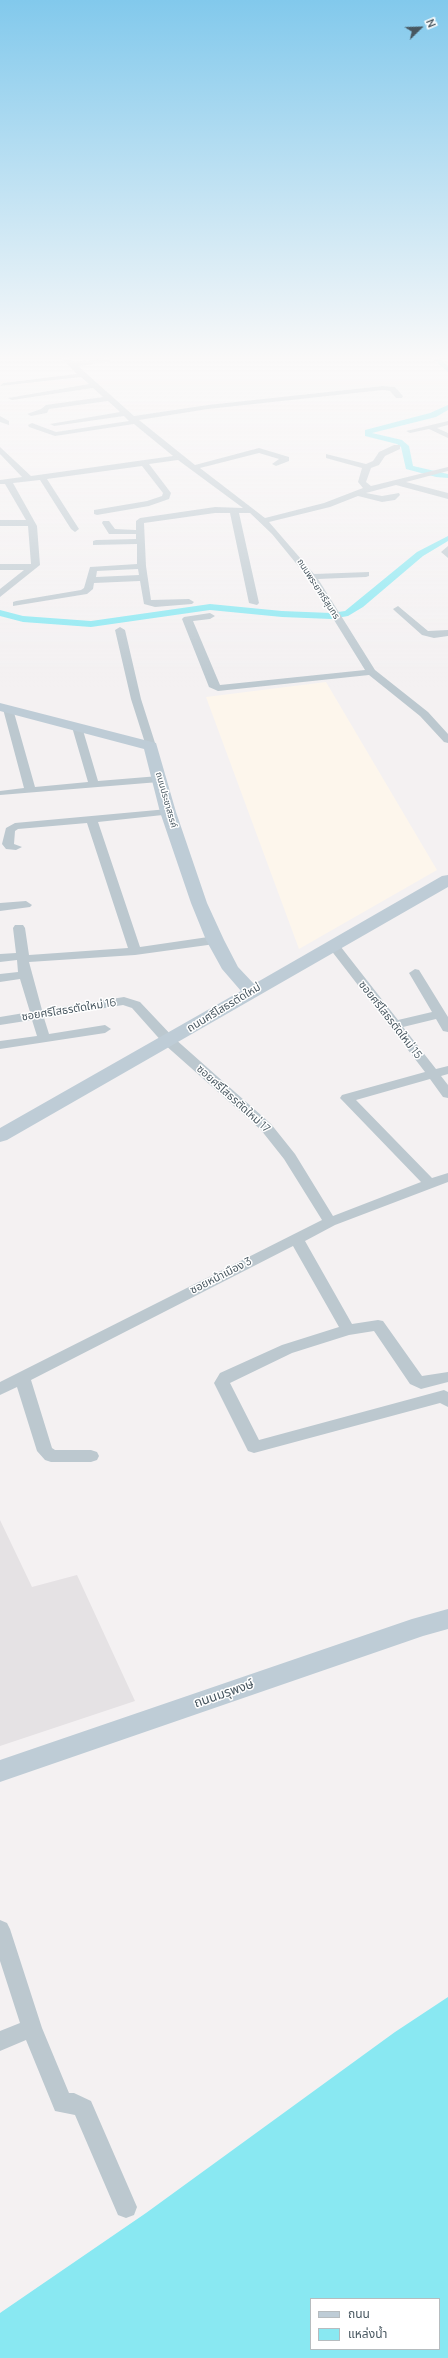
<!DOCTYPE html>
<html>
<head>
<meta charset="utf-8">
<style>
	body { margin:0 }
	#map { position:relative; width:448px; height:2358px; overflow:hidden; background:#f4f1f2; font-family:Manrope,"Noto Sans Thai",sans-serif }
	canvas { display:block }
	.legend { position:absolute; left:310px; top:2298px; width:130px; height:52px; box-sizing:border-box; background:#fff; border:1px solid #b6bcbf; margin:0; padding:5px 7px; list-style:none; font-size:12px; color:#485760 }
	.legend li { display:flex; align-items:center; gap:8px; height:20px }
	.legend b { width:20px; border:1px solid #b6bcbf }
	.north { position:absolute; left:400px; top:8px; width:40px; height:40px; -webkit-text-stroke:3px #fff; paint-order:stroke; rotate:67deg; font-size:11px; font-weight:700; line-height:16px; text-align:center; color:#485760 }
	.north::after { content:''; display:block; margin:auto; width:14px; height:18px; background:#485760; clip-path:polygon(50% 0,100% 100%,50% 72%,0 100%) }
</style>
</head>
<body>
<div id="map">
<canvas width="448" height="2358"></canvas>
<ul class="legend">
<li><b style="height:5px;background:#beccd6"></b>ถนน</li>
<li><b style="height:11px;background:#89e8f2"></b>แหล่งน้ำ</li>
</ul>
<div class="north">N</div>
</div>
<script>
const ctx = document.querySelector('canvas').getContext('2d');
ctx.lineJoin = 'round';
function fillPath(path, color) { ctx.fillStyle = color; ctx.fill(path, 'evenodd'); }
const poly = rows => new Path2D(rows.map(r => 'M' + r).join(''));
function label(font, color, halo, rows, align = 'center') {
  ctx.font = font + ' Manrope,"Noto Sans Thai",sans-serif'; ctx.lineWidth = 3; ctx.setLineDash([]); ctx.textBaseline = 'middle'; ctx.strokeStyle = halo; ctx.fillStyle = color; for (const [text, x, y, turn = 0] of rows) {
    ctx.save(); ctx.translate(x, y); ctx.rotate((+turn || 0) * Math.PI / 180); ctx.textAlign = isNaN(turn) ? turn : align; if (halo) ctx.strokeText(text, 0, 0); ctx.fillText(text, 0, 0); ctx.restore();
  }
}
fillPath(poly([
	[326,682,437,870,299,949,206,697]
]), '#fdf6ec');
fillPath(poly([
	[0,1520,32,1587,77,1575,135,1701,0,1746]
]), '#e5e2e4');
fillPath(poly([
	[448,1997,448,2358,0,2358,0,2313,146,2213,395,2032],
	[311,2299,439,2299,439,2349,311,2349]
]), '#89e8f2');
fillPath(poly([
	[432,358,439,358,448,366,448,372,432,358],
	[448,405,448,410,436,417,372,433,402,440,409,446,413,466,448,474,448,478,436,477,406,469,401,447,397,444,365,436,365,430,430,413,448,405],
	[448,536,448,541,423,556,363,607,348,616,331,619,282,617,210,610,91,627,23,622,0,616,0,610,23,616,91,621,210,604,282,611,331,613,345,611,417,552,448,536]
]), '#89e8f2');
fillPath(poly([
	[61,358,69,358,73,362,110,358,110,362,107,362,78,366,134,416,208,405,383,386,395,387,403,396,402,398,396,398,390,391,383,390,208,409,139,420,195,465,259,448,289,457,289,461,276,466,272,464,279,459,259,453,200,468,265,518,324,503,363,488,358,482,362,468,326,458,326,454,366,464,373,461,379,452,394,445,400,445,400,449,385,456,379,465,371,468,366,482,371,486,448,467,448,471,406,482,448,493,448,499,396,485,366,493,382,496,399,493,400,495,395,500,382,502,358,496,330,507,269,522,314,574,369,572,369,576,366,577,318,579,375,670,428,712,448,734,448,743,444,742,420,716,369,675,218,691,209,687,182,619,184,617,210,613,215,616,210,619,193,621,220,685,365,670,308,578,272,534,250,513,239,513,259,603,257,605,249,603,230,513,215,513,144,523,146,566,151,600,189,599,194,602,192,604,155,607,144,604,140,581,94,583,93,589,87,594,13,606,13,602,16,601,81,590,84,588,90,567,137,564,137,544,93,545,93,541,96,540,136,539,136,534,109,534,102,523,103,521,109,521,115,529,136,530,136,521,140,518,215,507,243,508,178,460,149,464,171,493,169,499,149,506,97,515,94,514,94,510,147,501,162,496,163,493,142,466,47,479,79,529,75,532,71,529,40,480,13,483,37,526,40,565,0,597,0,589,24,570,0,570,0,564,31,564,28,526,0,526,0,520,26,520,5,484,0,484,0,480,22,477,0,454,0,447,31,476,173,456,134,424,55,436,29,427,28,425,32,423,56,432,129,421,124,416,54,426,50,424,120,412,108,401,49,409,47,413,31,416,27,414,41,409,46,405,103,397,93,388,12,400,8,398,89,384,81,377,0,386,3,383,77,374,61,358],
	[138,569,139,575,96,577,97,571,138,569],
	[0,416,9,421,9,425,0,422,0,416],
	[448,421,448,425,437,428,448,433,448,438,429,429,410,433,406,431,448,421],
	[448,546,448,558,441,552,448,546],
	[398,606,428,631,448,630,448,636,434,638,422,635,395,611,393,609,398,606],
	[120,627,125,630,141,699,156,746,155,748,151,749,146,746,131,699,115,630,120,627],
	[8,706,13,709,35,787,88,782,72,727,77,724,82,727,98,781,159,776,164,779,159,782,0,795,0,791,24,788,3,709,8,706],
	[168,809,172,810,172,814,98,822,140,947,215,936,221,940,215,944,135,955,29,962,42,1010,124,997,140,1002,174,1038,271,1124,295,1154,333,1216,421,1182,340,1098,342,1095,425,1072,327,945,333,941,337,942,398,1020,432,1012,409,973,415,969,419,970,448,1017,448,1032,443,1031,436,1019,403,1027,436,1069,448,1066,448,1074,441,1076,448,1085,448,1098,443,1097,430,1079,356,1100,432,1178,448,1173,448,1182,335,1225,305,1241,352,1324,378,1320,383,1321,422,1376,448,1372,448,1382,421,1389,410,1384,374,1331,349,1335,292,1353,230,1383,259,1440,444,1390,448,1392,448,1407,440,1403,254,1453,248,1451,214,1383,220,1373,282,1345,339,1327,293,1246,31,1380,52,1448,55,1450,91,1450,97,1452,99,1456,97,1460,91,1462,51,1462,45,1460,37,1451,17,1387,0,1395,0,1382,322,1220,284,1159,261,1130,164,1044,132,1008,123,1005,44,1018,49,1034,105,1025,111,1029,105,1033,0,1049,0,1041,37,1036,32,1020,0,1025,0,1017,30,1012,20,979,0,982,0,974,18,972,17,960,0,962,0,954,16,953,13,928,15,925,23,925,25,928,29,955,128,948,87,823,18,829,15,831,14,844,22,847,16,850,6,849,2,844,6,828,15,823,168,809],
	[26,901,32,905,30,907,0,911,0,903,26,901],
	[0,1920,7,1923,10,1929,42,2028,69,2093,74,2093,91,2101,137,2207,134,2215,126,2218,118,2215,75,2115,55,2111,26,2040,0,2051,0,2031,20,2023,0,1961,0,1920]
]), '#bcc8cf');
fillPath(poly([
	[0,703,156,743,176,812,207,903,224,940,238,967,254,984,442,876,448,875,448,887,7,1140,0,1142,0,1128,241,991,222,969,206,940,191,903,160,812,144,749,0,711,0,703],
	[448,1609,448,1629,423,1636,0,1782,0,1760,412,1619,448,1609]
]), '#beccd6');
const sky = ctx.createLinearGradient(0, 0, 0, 689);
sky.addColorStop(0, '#82c9ec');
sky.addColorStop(0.52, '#faf9f9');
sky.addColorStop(1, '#faf9f900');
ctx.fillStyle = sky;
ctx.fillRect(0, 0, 448, 689);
label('9px', '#485760', '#fff', [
	["ถนนพระยาศรีสุนทร",318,589,57],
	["ถนนประชาสรรค์",166,800,74]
]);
label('11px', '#485760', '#fff', [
	["ถนนศรีโสธรตัดใหม่",224,1008,-31],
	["ซอยศรีโสธรตัดใหม่ 16",69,1010,-9],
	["ซอยศรีโสธรตัดใหม่ 15",390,1020,52],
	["ซอยศรีโสธรตัดใหม่ 17",233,1099,42],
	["ซอยหน้าเมือง 3",221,1276,-27]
]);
label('13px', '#485760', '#fff', [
	["ถนนมรุพงษ์",224,1694,-19]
]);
</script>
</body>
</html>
